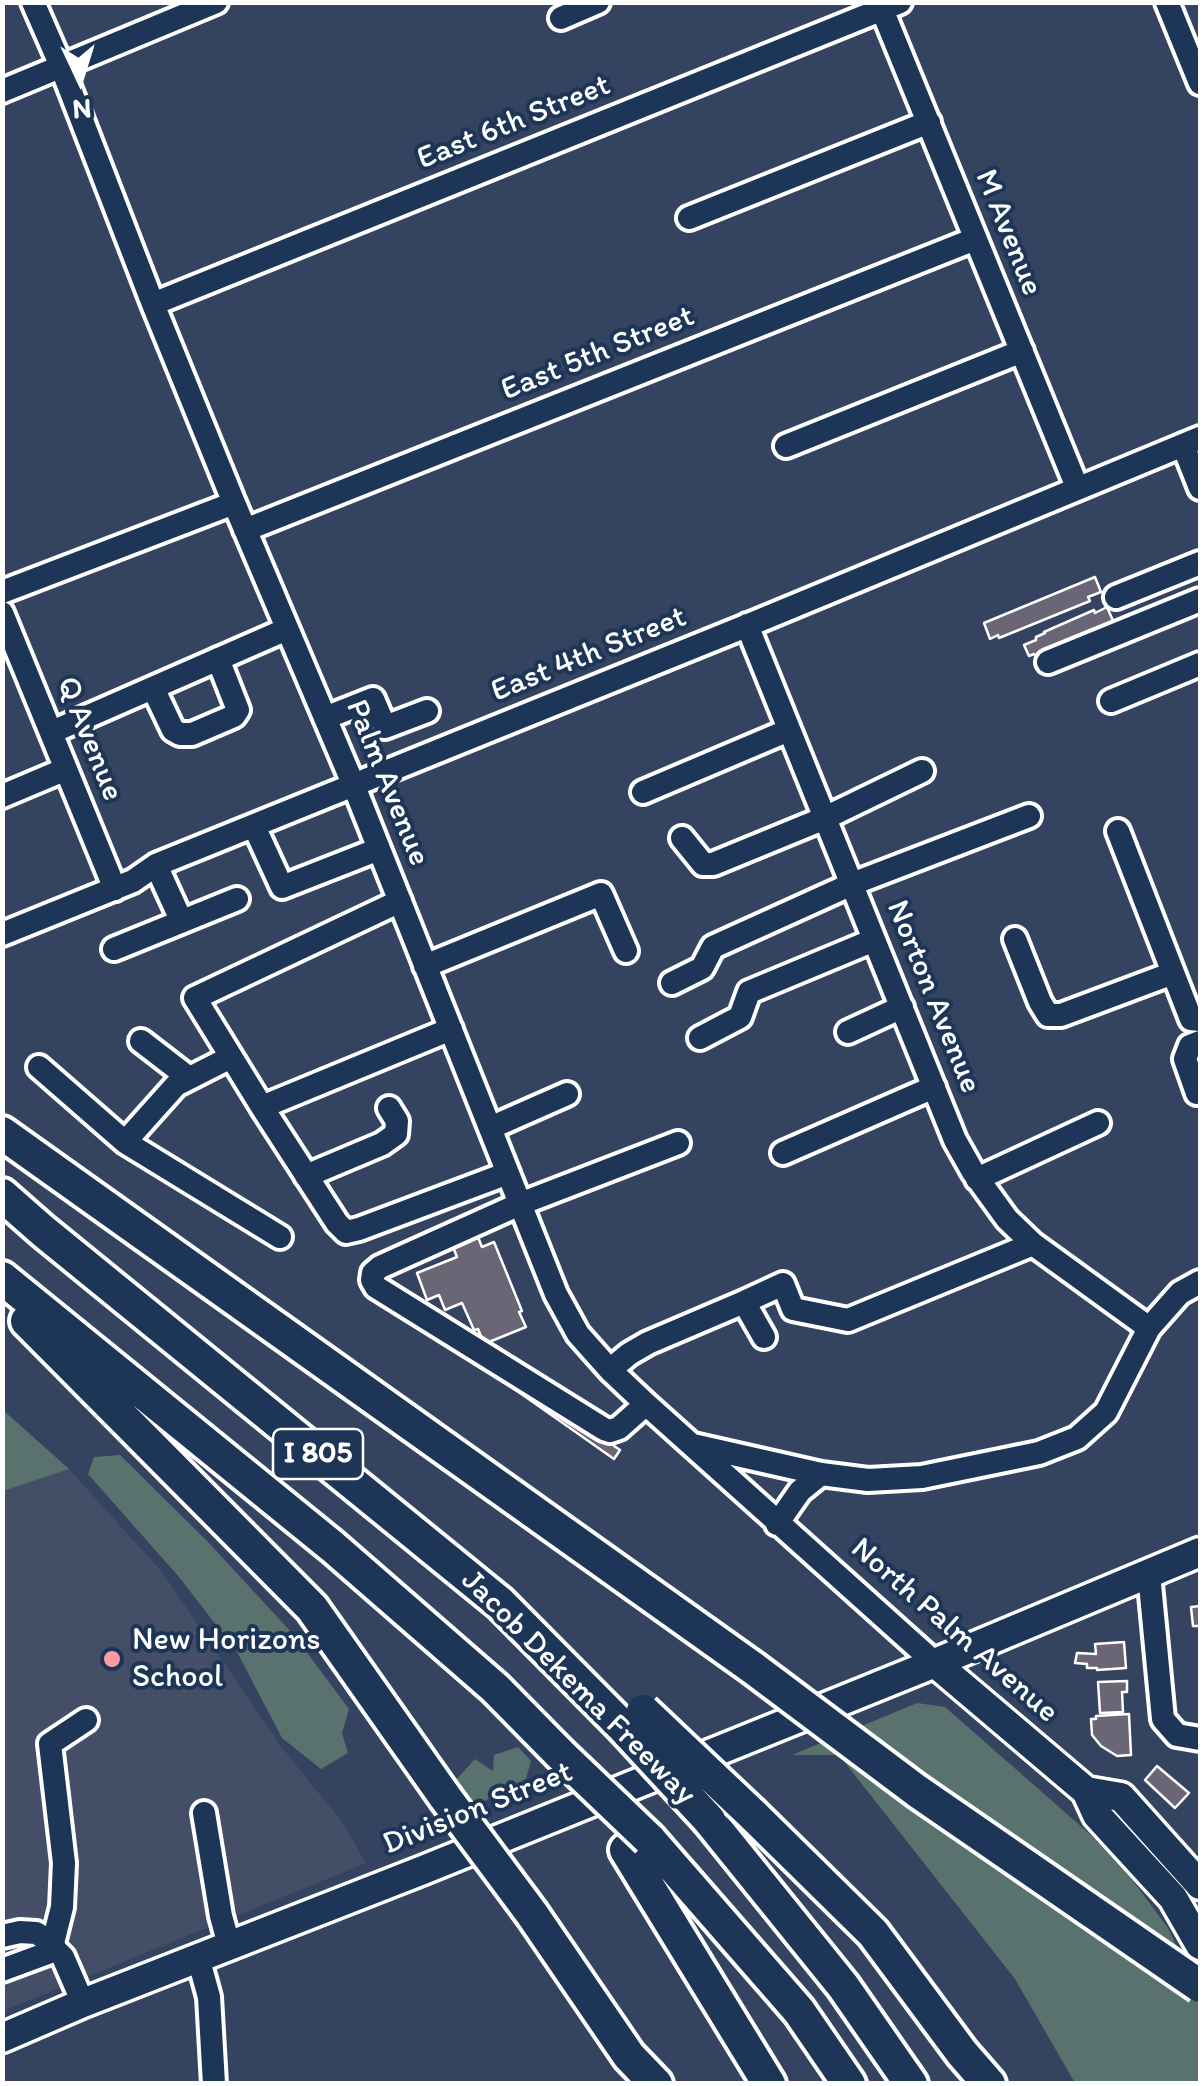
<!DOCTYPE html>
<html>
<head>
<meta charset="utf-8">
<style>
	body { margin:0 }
	#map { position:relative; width:1203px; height:2086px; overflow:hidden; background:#344460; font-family:Itim,sans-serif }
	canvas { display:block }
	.frame { position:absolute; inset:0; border:5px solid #fff; pointer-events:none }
	.north { position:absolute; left:30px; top:30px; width:100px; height:100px; -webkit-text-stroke:8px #1d3557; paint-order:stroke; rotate:176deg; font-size:28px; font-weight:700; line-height:40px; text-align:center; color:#fff }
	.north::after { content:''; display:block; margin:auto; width:35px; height:45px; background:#fff; clip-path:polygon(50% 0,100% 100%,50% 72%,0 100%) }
</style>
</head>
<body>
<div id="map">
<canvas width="1203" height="2086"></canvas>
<div class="frame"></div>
<div class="north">N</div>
</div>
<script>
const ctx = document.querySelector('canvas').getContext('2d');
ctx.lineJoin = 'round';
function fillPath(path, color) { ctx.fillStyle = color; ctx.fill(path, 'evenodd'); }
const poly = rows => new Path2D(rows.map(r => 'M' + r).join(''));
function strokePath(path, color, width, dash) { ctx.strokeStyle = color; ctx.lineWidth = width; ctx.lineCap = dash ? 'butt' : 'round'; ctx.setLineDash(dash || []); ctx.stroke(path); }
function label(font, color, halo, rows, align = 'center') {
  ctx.font = font + ' Itim,sans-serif'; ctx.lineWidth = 8; ctx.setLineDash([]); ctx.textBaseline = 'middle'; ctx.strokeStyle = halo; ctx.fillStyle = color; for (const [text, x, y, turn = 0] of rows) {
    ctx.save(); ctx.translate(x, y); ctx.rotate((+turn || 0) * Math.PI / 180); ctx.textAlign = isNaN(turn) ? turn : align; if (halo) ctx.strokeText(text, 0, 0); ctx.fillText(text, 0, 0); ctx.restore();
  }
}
fillPath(poly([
	[69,1469,162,1572,280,1745,342,1822,366,1863,3,2011,3,1491]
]), '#444e66');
fillPath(poly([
	[2,1410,3,1410,69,1469,3,1491],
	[120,1455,208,1542,293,1634,349,1709,342,1733,348,1753,321,1769,282,1738,237,1652,179,1577,88,1474,94,1457],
	[917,1703,945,1707,1092,1836,1128,1874,1168,1928,1200,1995,1200,2083,1075,2083,1015,1979,839,1755,792,1755],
	[518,1747,531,1761,523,1789,501,1793,472,1807,453,1783,475,1759,493,1771,494,1755]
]), '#5a726d');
const building = poly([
	[1095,577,1101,592,1088,597,1090,601,999,638,998,635,990,639,984,623,1095,577],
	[1107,607,1114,623,1036,656,1034,654,1029,656,1024,645,1036,640,1036,637,1045,633,1044,632,1094,610,1095,613,1107,607],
	[478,1237,482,1247,494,1242,522,1311,519,1312,526,1327,484,1344,478,1329,474,1330,462,1303,445,1310,439,1295,427,1300,417,1273,457,1257,453,1247,478,1237],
	[509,1373,620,1450,614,1459,503,1381,509,1373],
	[1200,1606,1200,1626,1193,1626,1191,1607,1200,1606],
	[1124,1642,1126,1668,1097,1670,1097,1668,1087,1668,1087,1664,1075,1663,1077,1653,1096,1654,1095,1644,1124,1642],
	[1127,1681,1127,1692,1122,1692,1123,1712,1100,1713,1098,1682,1127,1681],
	[1129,1714,1131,1755,1117,1756,1101,1746,1092,1735,1091,1719,1096,1719,1096,1716,1129,1714],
	[1157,1766,1189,1793,1175,1808,1145,1780,1157,1766]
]);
fillPath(building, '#6a6675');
strokePath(building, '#fff', 2.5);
const minor = poly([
	[33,2,61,66,153,304,234,503,354,786,556,1294,578,1334,610,1370,646,1404,935,1663],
	[879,2,1077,487],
	[1167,2,1200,83],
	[561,18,598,2],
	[2,91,216,2],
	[689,218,929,122],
	[153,304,900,2],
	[1183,445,1200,488],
	[786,446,1022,351],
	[245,530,975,239],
	[2,592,234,503],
	[1116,597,1200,563],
	[2,613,115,889],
	[747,625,955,1140,973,1172,1007,1219,1033,1244,1149,1328],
	[1048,662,1200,600],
	[153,688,173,730,180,734,192,734,234,716,238,710,218,659],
	[1111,701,1200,664],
	[325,718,373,699,385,727,427,711],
	[52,732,287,629],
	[643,792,789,730],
	[2,796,66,769],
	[254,826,282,887,379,849],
	[1118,831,1191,1019,1200,1020],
	[682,838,703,864,713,864,825,818,922,771],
	[156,865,181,920],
	[400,901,195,998,262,1107,451,1029],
	[2,934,133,881,156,865,751,624,1200,438],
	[1015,939,1040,1002,1048,1015,1061,1015,1173,973],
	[114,949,237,899],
	[425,966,601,894,626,951],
	[672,983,702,968,713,947,852,884,1029,816],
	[848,1032,902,1007],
	[700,1038,740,1017,749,992,874,940],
	[141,1041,189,1078],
	[39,1067,125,1142,280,1237],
	[1197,1093,1185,1059,1190,1046,1200,1042],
	[262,1107,337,1223,346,1232,359,1229,508,1173],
	[490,1128,567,1094],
	[125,1142,176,1085,231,1057],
	[783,1153,934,1087],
	[306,1176,382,1144,396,1134,397,1121,389,1108],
	[977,1179,1098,1123],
	[744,1302,783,1284,793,1309,848,1320,1033,1244],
	[610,1370,629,1354,648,1343,744,1302,764,1337],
	[646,1404,619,1428,610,1431,604,1429,376,1287,372,1280,373,1273,380,1267,520,1204,678,1143],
	[693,1445,821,1474],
	[777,1524,800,1491,821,1474,868,1480,922,1477,1039,1453,1077,1438,1106,1412,1149,1328,1180,1293,1200,1282],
	[1149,1574,1163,1719,1177,1735,1200,1739],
	[204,1813,221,1916,229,1945],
	[2,1936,20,1932,36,1933,53,1943,56,1950],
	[53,1943,62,1907,64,1863,50,1744,86,1720],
	[198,1957,209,1997,214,2084],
	[2,1970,56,1950,63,1957,83,2003]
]);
const major = poly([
	[935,1663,1086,1791,1097,1815,1173,1898,1200,1945],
	[1086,1791,1121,1797,1200,1885],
	[2,2038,83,2003,423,1870,935,1663,1200,1552]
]);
const highway = poly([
	[2,1133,753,1668],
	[2,1195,43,1231,500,1603,622,1726],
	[2,1278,333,1547,495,1688,560,1754],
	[27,1321,312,1608,445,1797],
	[753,1815,873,1933,962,2053,989,2084],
	[709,1820,843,1986,911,2084],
	[649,1839,799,2011,849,2084],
	[626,1850,769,2084],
	[532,1914,629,2056,656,2084]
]);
strokePath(minor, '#fff', 30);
strokePath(major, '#fff', 35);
strokePath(highway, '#fff', 40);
strokePath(minor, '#1d3557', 22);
strokePath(major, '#1d3557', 28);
strokePath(highway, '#1d3557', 32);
const highwayBridge = poly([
	[753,1668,917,1791,1200,1986],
	[643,1711,753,1815],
	[622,1726,709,1820],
	[560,1754,649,1839],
	[445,1797,532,1914]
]);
strokePath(highwayBridge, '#fff', 40, []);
strokePath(highwayBridge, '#1d3557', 32);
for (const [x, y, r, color] of [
	[112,1659,10,"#ff9aa2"]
]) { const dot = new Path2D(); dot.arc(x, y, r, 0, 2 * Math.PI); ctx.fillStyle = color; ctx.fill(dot); strokePath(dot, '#1d3557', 4); }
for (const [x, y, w] of [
	[318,1454,90]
]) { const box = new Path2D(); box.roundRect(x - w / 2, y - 25, w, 50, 8); ctx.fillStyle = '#1d3557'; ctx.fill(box); strokePath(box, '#fff', 2.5); }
label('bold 30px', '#fff', null, [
	["I 805",318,1454]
]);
label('32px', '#fff', '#1d3557', [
	["East 6th Street",514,123,-22],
	["M Avenue",1008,233,68],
	["East 5th Street",598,354,-22],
	["East 4th Street",589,655,-22],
	["Q Avenue",89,739,68],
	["Palm Avenue",387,783,68],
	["Norton Avenue",933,997,68],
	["North Palm Avenue",954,1631,41],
	["Jacob Dekema Freeway",578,1688,45],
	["Division Street",478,1809,-22]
]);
label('32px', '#fff', '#1d3557', [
	["New Horizons",132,1641],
	["School",132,1678]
], 'left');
</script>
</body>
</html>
